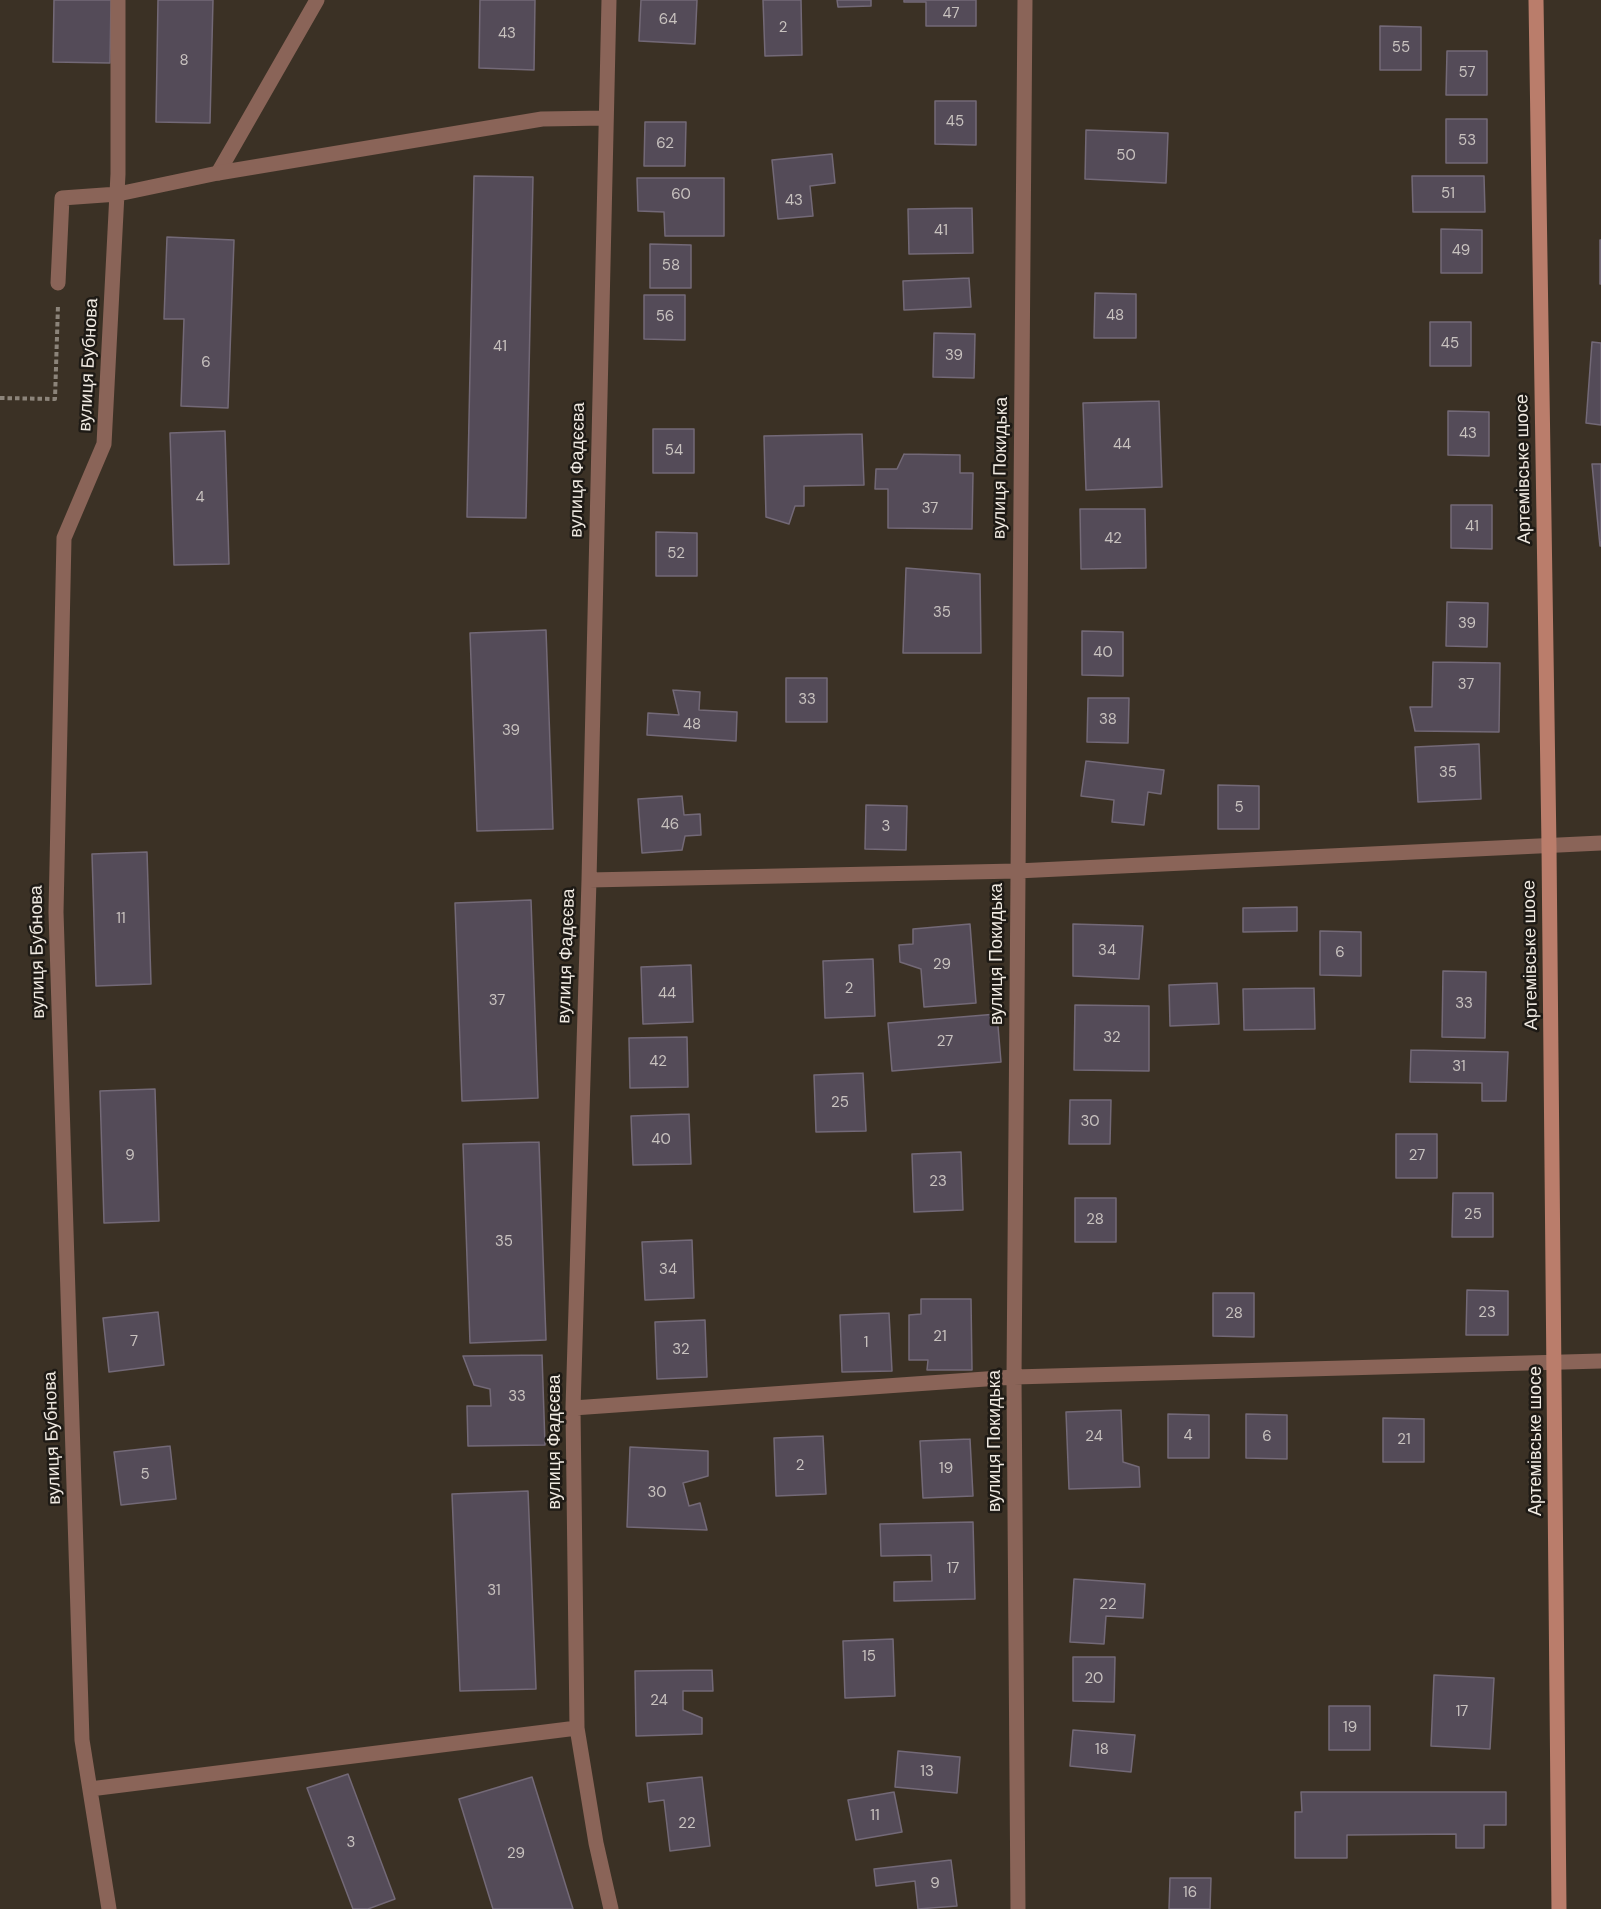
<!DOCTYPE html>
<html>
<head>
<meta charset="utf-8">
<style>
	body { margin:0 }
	canvas { display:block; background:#3b3125 }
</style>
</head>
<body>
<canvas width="1601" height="1909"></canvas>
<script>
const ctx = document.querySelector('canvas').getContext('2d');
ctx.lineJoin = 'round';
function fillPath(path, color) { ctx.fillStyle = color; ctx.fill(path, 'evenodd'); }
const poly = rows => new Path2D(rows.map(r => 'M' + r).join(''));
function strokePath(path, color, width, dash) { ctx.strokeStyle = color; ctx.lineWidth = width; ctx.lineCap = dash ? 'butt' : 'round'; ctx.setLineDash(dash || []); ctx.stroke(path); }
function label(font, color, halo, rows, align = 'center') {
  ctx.font = font + ' "DM Sans",sans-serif'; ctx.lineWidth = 5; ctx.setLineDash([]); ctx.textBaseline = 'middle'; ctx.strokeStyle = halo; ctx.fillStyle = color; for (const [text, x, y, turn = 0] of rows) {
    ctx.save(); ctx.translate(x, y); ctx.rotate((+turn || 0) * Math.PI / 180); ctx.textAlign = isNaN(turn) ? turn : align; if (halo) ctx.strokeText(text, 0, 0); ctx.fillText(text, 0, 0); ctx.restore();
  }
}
const building = poly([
	[54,0,111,0,110,63,53,62,54,0],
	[158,0,213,0,210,123,156,122,158,0],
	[480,0,535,0,534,70,479,68,480,0],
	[641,0,697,0,695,44,639,41,641,0],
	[763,0,801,0,802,55,765,56,763,0],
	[837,0,871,0,871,6,838,7,837,0],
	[904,0,976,0,976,26,926,26,926,2,904,2,904,0],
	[1380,26,1421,27,1421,70,1380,70,1380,26],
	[1447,51,1487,51,1487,95,1446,95,1447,51],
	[935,101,976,101,976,145,935,144,935,101],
	[1446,119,1487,119,1487,163,1446,163,1446,119],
	[645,122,686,122,685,166,644,166,645,122],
	[1086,130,1168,133,1166,183,1085,179,1086,130],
	[832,154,835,183,810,186,813,216,778,219,772,160,832,154],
	[474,176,533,177,526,518,467,517,474,176],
	[1412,176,1484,176,1485,212,1413,212,1412,176],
	[637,178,724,178,724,236,665,236,664,212,638,211,637,178],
	[972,208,973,253,909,254,908,209,972,208],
	[1441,229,1482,230,1482,273,1441,273,1441,229],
	[167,237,234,240,228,408,181,406,184,319,164,319,167,237],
	[1600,240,1601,240,1601,284,1600,284,1600,240],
	[650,244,691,245,691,288,650,288,650,244],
	[969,278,971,307,904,310,903,281,969,278],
	[1095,293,1136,294,1136,338,1094,338,1095,293],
	[644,295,685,295,685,340,644,339,644,295],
	[1430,322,1471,322,1471,366,1430,366,1430,322],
	[934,333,975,334,974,378,933,377,934,333],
	[1592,342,1601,343,1601,425,1586,423,1592,342],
	[1159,401,1162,487,1086,490,1083,403,1159,401],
	[1448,411,1489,412,1489,456,1448,455,1448,411],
	[653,429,694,429,694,473,653,473,653,429],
	[225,431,229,564,174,565,170,433,225,431],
	[862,434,864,485,804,486,804,506,795,506,789,524,766,517,764,436,862,434],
	[904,454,960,455,960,473,973,473,972,529,888,528,888,489,875,489,876,469,897,469,904,454],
	[1592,464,1601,464,1601,546,1600,546,1592,464],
	[1451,505,1492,505,1492,549,1451,548,1451,505],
	[1080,509,1145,509,1146,568,1081,569,1080,509],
	[656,532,697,533,697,576,656,576,656,532],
	[906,568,980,574,981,653,903,653,906,568],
	[1447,602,1488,603,1487,647,1446,646,1447,602],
	[546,630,553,829,477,831,470,633,546,630],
	[1082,631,1123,632,1123,676,1082,675,1082,631],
	[1433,662,1500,663,1499,732,1415,731,1410,707,1432,707,1433,662],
	[786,678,827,678,827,722,786,722,786,678],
	[673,690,700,692,699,710,737,712,736,741,647,735,648,713,679,715,673,690],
	[1088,698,1129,698,1128,743,1087,742,1088,698],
	[1479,744,1481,799,1418,802,1415,747,1479,744],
	[1086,761,1164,770,1161,794,1148,792,1144,825,1112,822,1114,800,1081,796,1086,761],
	[1218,785,1259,786,1259,829,1218,829,1218,785],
	[682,796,684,815,700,814,701,835,685,836,682,850,642,853,638,799,682,796],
	[866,805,907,806,906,850,865,849,866,805],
	[147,852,151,984,96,986,92,854,147,852],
	[531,900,538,1098,462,1101,455,903,531,900],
	[1297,907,1297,931,1243,932,1243,908,1297,907],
	[970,924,976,1003,924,1007,921,969,900,962,899,945,913,944,913,929,970,924],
	[1073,924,1143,926,1139,979,1073,976,1073,924],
	[1320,931,1361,932,1361,976,1320,975,1320,931],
	[873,959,875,1016,825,1018,823,961,873,959],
	[691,965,693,1022,643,1024,641,967,691,965],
	[1443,971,1486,972,1485,1038,1442,1037,1443,971],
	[1217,983,1219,1024,1170,1026,1169,985,1217,983],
	[1314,988,1315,1029,1244,1030,1243,989,1314,988],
	[1075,1005,1149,1006,1149,1071,1074,1070,1075,1005],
	[997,1014,1001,1062,892,1071,888,1023,997,1014],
	[687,1037,688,1087,630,1088,629,1038,687,1037],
	[1411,1050,1508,1052,1506,1101,1482,1101,1482,1083,1410,1082,1411,1050],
	[863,1073,866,1131,816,1132,814,1075,863,1073],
	[155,1089,159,1221,104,1223,100,1091,155,1089],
	[1070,1100,1111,1100,1110,1144,1069,1144,1070,1100],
	[689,1114,691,1164,633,1165,631,1116,689,1114],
	[1396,1134,1437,1134,1437,1178,1396,1178,1396,1134],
	[539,1142,546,1340,470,1343,463,1144,539,1142],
	[961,1152,963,1210,914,1212,912,1154,961,1152],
	[1453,1193,1493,1193,1493,1237,1452,1237,1453,1193],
	[1075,1198,1116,1198,1116,1242,1075,1242,1075,1198],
	[692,1240,694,1298,645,1300,642,1242,692,1240],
	[1467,1290,1508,1291,1508,1335,1466,1335,1467,1290],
	[1213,1293,1254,1293,1254,1337,1213,1336,1213,1293],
	[921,1299,971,1299,972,1370,927,1370,928,1360,909,1360,909,1315,921,1314,921,1299],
	[158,1312,164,1365,109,1372,103,1318,158,1312],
	[889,1313,892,1371,842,1372,840,1315,889,1313],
	[705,1320,707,1377,657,1379,655,1322,705,1320],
	[542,1355,545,1445,468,1446,467,1406,491,1406,490,1389,474,1385,463,1356,542,1355],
	[1121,1410,1123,1462,1139,1467,1140,1487,1069,1489,1066,1412,1121,1410],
	[1168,1414,1209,1415,1209,1458,1168,1458,1168,1414],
	[1246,1414,1287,1415,1287,1459,1246,1458,1246,1414],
	[1383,1418,1424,1419,1424,1462,1383,1462,1383,1418],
	[823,1436,826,1494,776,1496,774,1438,823,1436],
	[970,1439,973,1496,923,1498,920,1441,970,1439],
	[170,1446,176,1499,121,1505,114,1452,170,1446],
	[630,1447,708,1451,708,1476,683,1483,689,1506,700,1503,707,1530,627,1527,630,1447],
	[528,1491,536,1689,460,1691,452,1494,528,1491],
	[973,1522,975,1599,894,1601,894,1582,932,1581,931,1555,881,1556,880,1524,973,1522],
	[1074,1579,1145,1584,1143,1618,1106,1616,1104,1644,1070,1642,1074,1579],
	[893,1639,895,1696,845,1698,843,1641,893,1639],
	[1073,1657,1115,1657,1114,1702,1073,1701,1073,1657],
	[712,1670,713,1691,683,1691,683,1710,702,1718,702,1734,636,1736,635,1671,712,1670],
	[1434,1675,1494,1678,1490,1749,1431,1746,1434,1675],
	[1329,1706,1370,1706,1370,1750,1329,1750,1329,1706],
	[1073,1730,1135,1735,1131,1772,1070,1766,1073,1730],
	[898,1751,960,1757,957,1793,895,1787,898,1751],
	[348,1774,395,1899,368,1909,353,1909,307,1788,348,1774],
	[532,1777,573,1909,493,1909,459,1799,532,1777],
	[702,1777,710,1846,670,1851,664,1800,649,1802,647,1783,702,1777],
	[894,1792,902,1832,856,1840,848,1800,894,1792],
	[1301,1792,1506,1792,1506,1825,1484,1825,1484,1848,1456,1848,1456,1834,1347,1835,1347,1858,1295,1858,1295,1812,1302,1812,1301,1792],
	[951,1860,957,1906,918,1909,915,1881,876,1886,874,1869,951,1860],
	[1170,1878,1211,1878,1210,1909,1169,1909,1170,1878]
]);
fillPath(building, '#544b58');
strokePath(building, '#736977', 1.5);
strokePath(poly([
	[0,398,55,399,58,305]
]), '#8c847a', 4, [4.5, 3]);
strokePath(poly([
	[218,173,317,0]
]), '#8a6458', 15);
strokePath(poly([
	[609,0,589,880,573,1408,577,1728,596,1843,611,1909],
	[58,283,62,198,118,194,218,173,542,119,606,118],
	[589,880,1017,871,1601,843],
	[573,1408,1014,1377,1601,1361],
	[90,1789,577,1728],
	[109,1909,82,1740,56,912,64,538,104,444,118,174,118,0],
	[1018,1909,1014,1377,1025,0]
]), '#8a6458', 15);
strokePath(poly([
	[1536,0,1549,846,1559,1909]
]), '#ba7d6b', 15);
label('15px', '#c8c2bf', null, [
	["47",951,14],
	["64",668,20],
	["2",783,28],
	["43",507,34],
	["55",1401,48],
	["8",184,61],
	["57",1467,73],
	["45",955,122],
	["53",1467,141],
	["62",665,144],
	["50",1126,156],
	["51",1448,194],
	["60",681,195],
	["43",794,201],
	["41",941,231],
	["49",1461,251],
	["58",671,266],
	["48",1115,316],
	["56",665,317],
	["45",1450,344],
	["41",500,347],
	["39",954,356],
	["6",206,363],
	["43",1468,434],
	["44",1122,445],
	["54",674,451],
	["4",200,498],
	["37",930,509],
	["41",1472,527],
	["42",1113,539],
	["52",676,554],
	["35",942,613],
	["39",1467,624],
	["40",1103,653],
	["37",1466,685],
	["33",807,700],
	["38",1108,720],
	["48",692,725],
	["39",511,731],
	["35",1448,773],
	["5",1239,808],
	["46",670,825],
	["3",886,827],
	["11",121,919],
	["34",1107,951],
	["6",1340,953],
	["29",942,965],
	["2",849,989],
	["44",667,994],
	["37",497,1001],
	["33",1464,1004],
	["32",1112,1038],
	["27",945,1042],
	["42",658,1062],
	["31",1459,1067],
	["25",840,1103],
	["30",1090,1122],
	["40",661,1140],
	["9",130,1156],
	["27",1417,1156],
	["23",938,1182],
	["25",1473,1215],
	["28",1095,1220],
	["35",504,1242],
	["34",668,1270],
	["23",1487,1313],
	["28",1234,1314],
	["21",940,1337],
	["7",134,1342],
	["1",866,1343],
	["32",681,1350],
	["33",517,1397],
	["4",1188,1436],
	["24",1094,1437],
	["6",1267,1437],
	["21",1404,1440],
	["2",800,1466],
	["19",946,1469],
	["5",145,1475],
	["30",657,1493],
	["17",953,1569],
	["31",494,1591],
	["22",1108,1605],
	["15",869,1657],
	["20",1094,1679],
	["24",659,1701],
	["17",1462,1712],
	["19",1350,1728],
	["18",1102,1750],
	["13",927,1772],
	["11",875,1816],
	["22",687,1824],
	["3",351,1843],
	["29",516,1854],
	["9",935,1884],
	["16",1190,1893]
]);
label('18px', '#efe9e1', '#1e1a15', [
	["вулиця Бубнова",89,365,-87],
	["вулиця Покидька",1001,468,-89],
	["Артемівське шосе",1524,469,-91],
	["вулиця Фадєєва",578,470,-89],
	["вулиця Бубнова",38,952,-91],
	["вулиця Покидька",997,954,-90],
	["Артемівське шосе",1531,955,-91],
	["вулиця Фадєєва",567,956,-88],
	["вулиця Бубнова",53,1438,-92],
	["вулиця Покидька",995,1441,-90],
	["Артемівське шосе",1536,1441,-90],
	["вулиця Фадєєва",555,1442,-90]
]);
</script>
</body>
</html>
